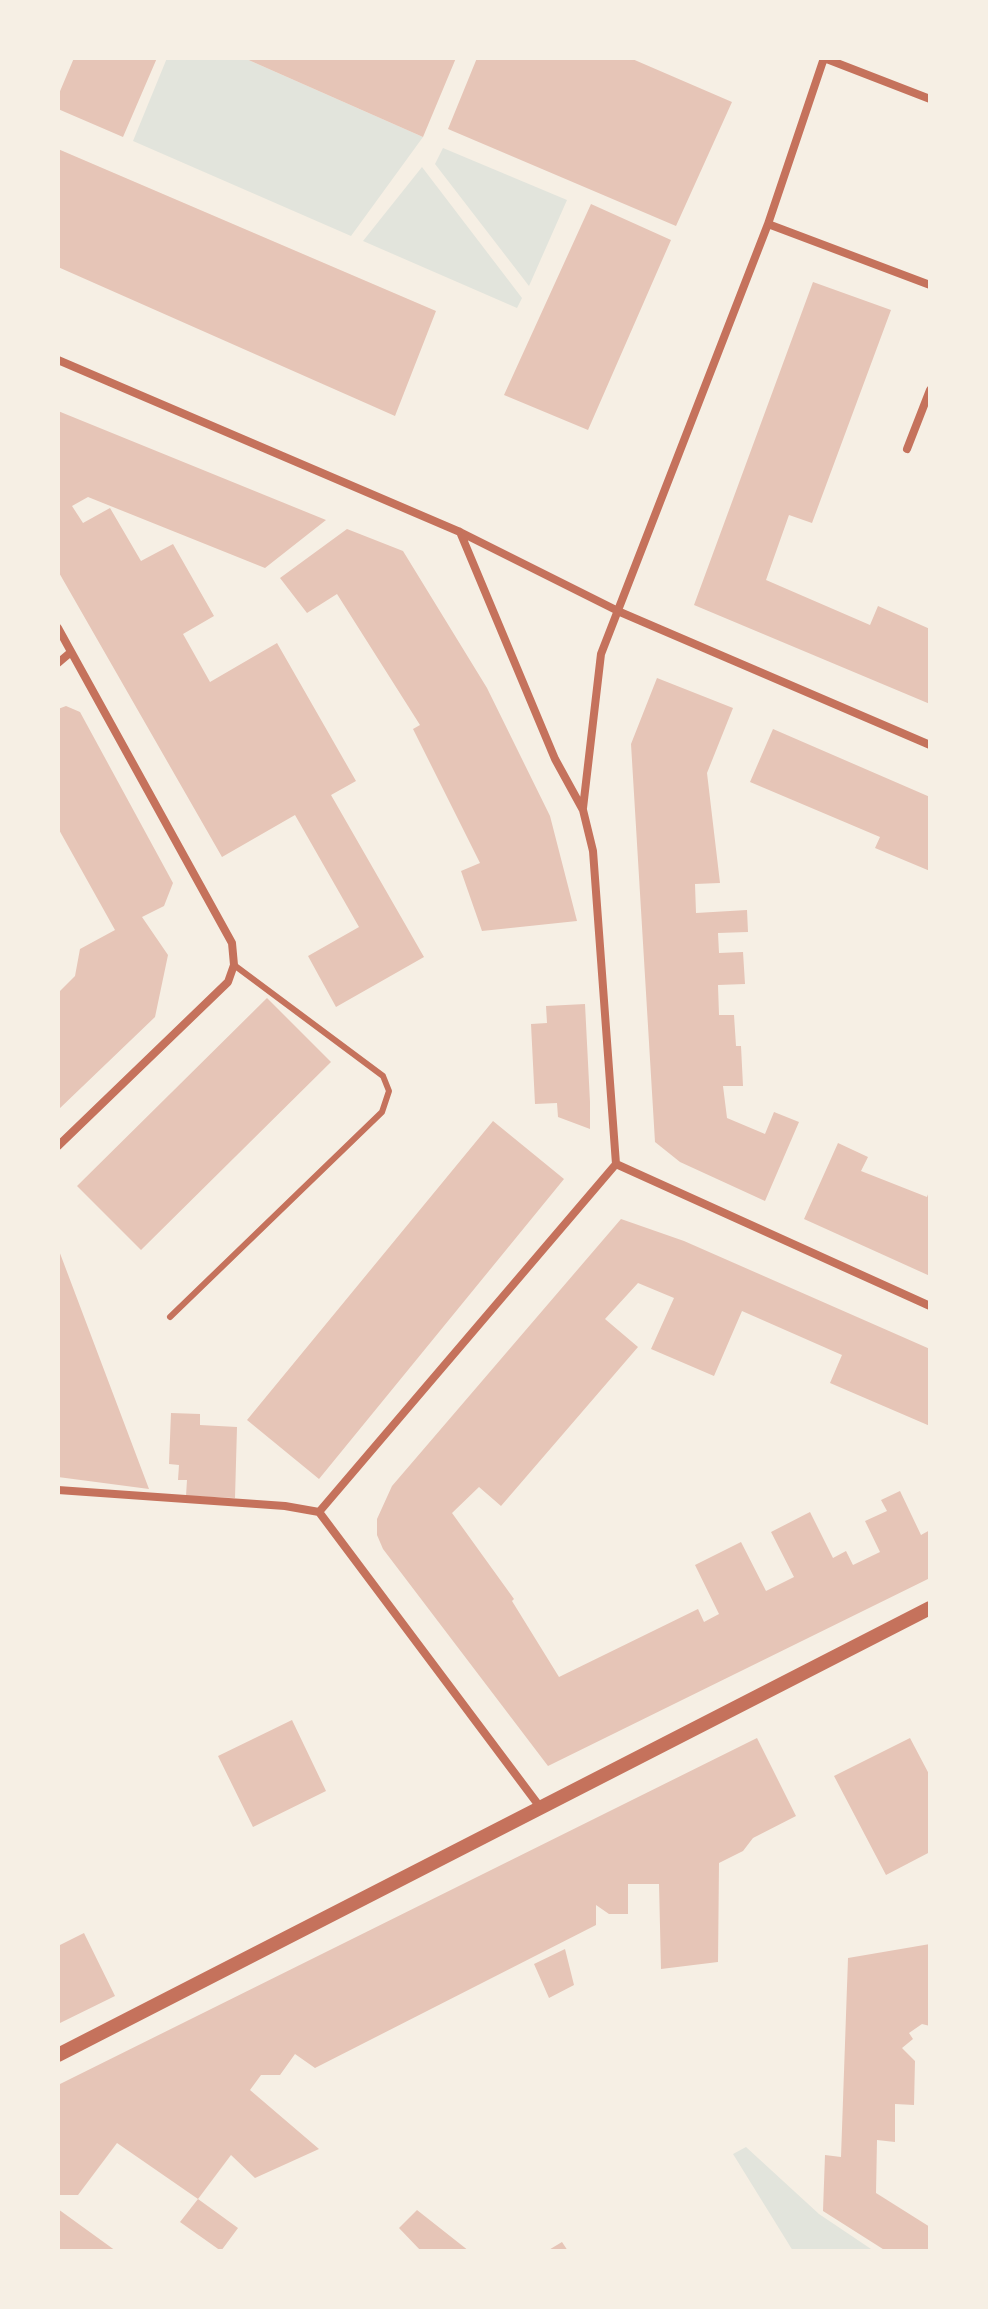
<!DOCTYPE html>
<html>
<head>
<meta charset="utf-8">
<style>
	body { margin:0 }
	#map { position:relative; width:988px; height:2309px; overflow:hidden; background:#f6efe4; font-family:"DM Sans",sans-serif }
	canvas { display:block }
	.frame { position:absolute; inset:0; border:60px solid #f6efe4; pointer-events:none }
</style>
</head>
<body>
<div id="map">
<canvas width="988" height="2309"></canvas>
<div class="frame"></div>
</div>
<script>
const ctx = document.querySelector('canvas').getContext('2d');
ctx.lineJoin = 'round';
function fillPath(path, color) { ctx.fillStyle = color; ctx.fill(path, 'evenodd'); }
const poly = rows => new Path2D(rows.map(r => 'M' + r).join(''));
function strokePath(path, color, width, dash) { ctx.strokeStyle = color; ctx.lineWidth = width; ctx.lineCap = dash ? 'butt' : 'round'; ctx.setLineDash(dash || []); ctx.stroke(path); }
fillPath(poly([
	[167,58,244,58,423,137,351,236,133,141],
	[443,148,567,200,529,286,435,164],
	[422,167,522,298,517,308,363,241],
	[746,2147,819,2214,874,2251,793,2251,733,2154]
]), '#e2e4dc');
fillPath(poly([
	[74,58,157,58,123,137,58,109,58,96],
	[244,58,456,58,423,137],
	[477,58,630,58,732,102,676,226,448,129],
	[58,149,436,311,395,416,58,267],
	[591,204,671,240,588,430,504,395],
	[813,282,891,310,812,523,789,515,766,580,870,625,878,606,930,629,930,704,694,605],
	[58,411,326,520,265,568,88,497,72,506,83,523,110,508,141,561,173,544,214,616,183,634,210,682,277,643,356,781,331,795,424,957,336,1007,308,956,359,927,295,815,222,857,58,571],
	[347,529,403,551,487,688,550,816,577,921,482,931,461,871,480,863,413,729,420,725,337,594,307,613,280,578],
	[657,678,733,708,707,773,720,883,695,884,696,913,747,910,748,932,718,933,719,953,743,952,745,984,718,985,719,1015,734,1015,736,1046,741,1046,743,1086,723,1086,727,1118,765,1134,774,1112,799,1122,765,1201,680,1162,655,1142,631,744],
	[66,706,80,712,173,883,164,906,142,917,168,955,155,1017,58,1110,58,993,75,976,80,949,115,930,58,828,58,709],
	[773,729,930,797,930,871,875,848,880,837,750,782],
	[267,998,331,1062,141,1250,77,1186],
	[585,1004,590,1102,590,1129,558,1117,557,1103,535,1104,531,1024,547,1023,546,1006],
	[493,1121,564,1179,319,1479,247,1420],
	[838,1143,868,1157,861,1171,927,1197,930,1189,930,1276,804,1219],
	[621,1219,684,1241,930,1349,930,1426,830,1383,842,1355,742,1311,714,1376,651,1349,674,1298,638,1283,605,1319,638,1347,501,1506,479,1487,452,1513,514,1599,512,1601,559,1677,698,1609,704,1622,719,1614,695,1565,741,1542,766,1591,794,1577,771,1532,810,1512,833,1558,846,1551,853,1565,880,1552,865,1521,887,1511,881,1500,900,1491,921,1535,930,1530,930,1578,548,1766,383,1549,377,1535,377,1519,392,1486],
	[58,1248,149,1489,58,1477],
	[171,1413,200,1414,200,1425,237,1427,235,1498,186,1496,187,1480,178,1480,179,1465,169,1464],
	[292,1720,326,1791,253,1827,218,1756],
	[757,1738,796,1816,753,1838,743,1851,719,1863,718,1962,661,1969,659,1884,628,1884,628,1914,609,1914,596,1905,596,1925,315,2068,295,2054,280,2075,261,2075,250,2090,319,2149,255,2178,231,2155,198,2199,238,2228,221,2251,180,2222,198,2199,117,2143,78,2195,58,2195,58,2085],
	[910,1738,930,1776,930,1852,886,1875,834,1776],
	[84,1933,115,1996,58,2024,58,1946],
	[930,1944,930,2026,922,2024,909,2033,913,2039,902,2048,915,2061,914,2105,895,2104,895,2142,877,2140,876,2193,930,2227,930,2251,886,2251,823,2211,825,2155,841,2157,848,1958],
	[565,1949,574,1985,549,1998,534,1964],
	[58,2209,116,2251,58,2251],
	[417,2210,469,2251,421,2251,399,2228],
	[562,2242,568,2251,547,2251]
]), '#e6c5b7');
strokePath(poly([
	[170,1317,382,1112,389,1091,383,1076,234,965]
]), '#c5725c', 6);
strokePath(poly([
	[824,58,930,99],
	[768,224,930,285],
	[58,360,460,532,620,612,930,745],
	[907,449,930,390],
	[58,628,232,943,234,965,228,982,58,1146],
	[58,663,71,652],
	[583,808,601,654,768,224,824,58],
	[616,1164,930,1306],
	[58,1490,285,1506,319,1512,540,1807],
	[319,1512,616,1164,593,851,583,810,555,759,460,532]
]), '#c5725c', 8);
strokePath(poly([
	[58,2055,930,1608]
]), '#c5725c', 14);
</script>
</body>
</html>
